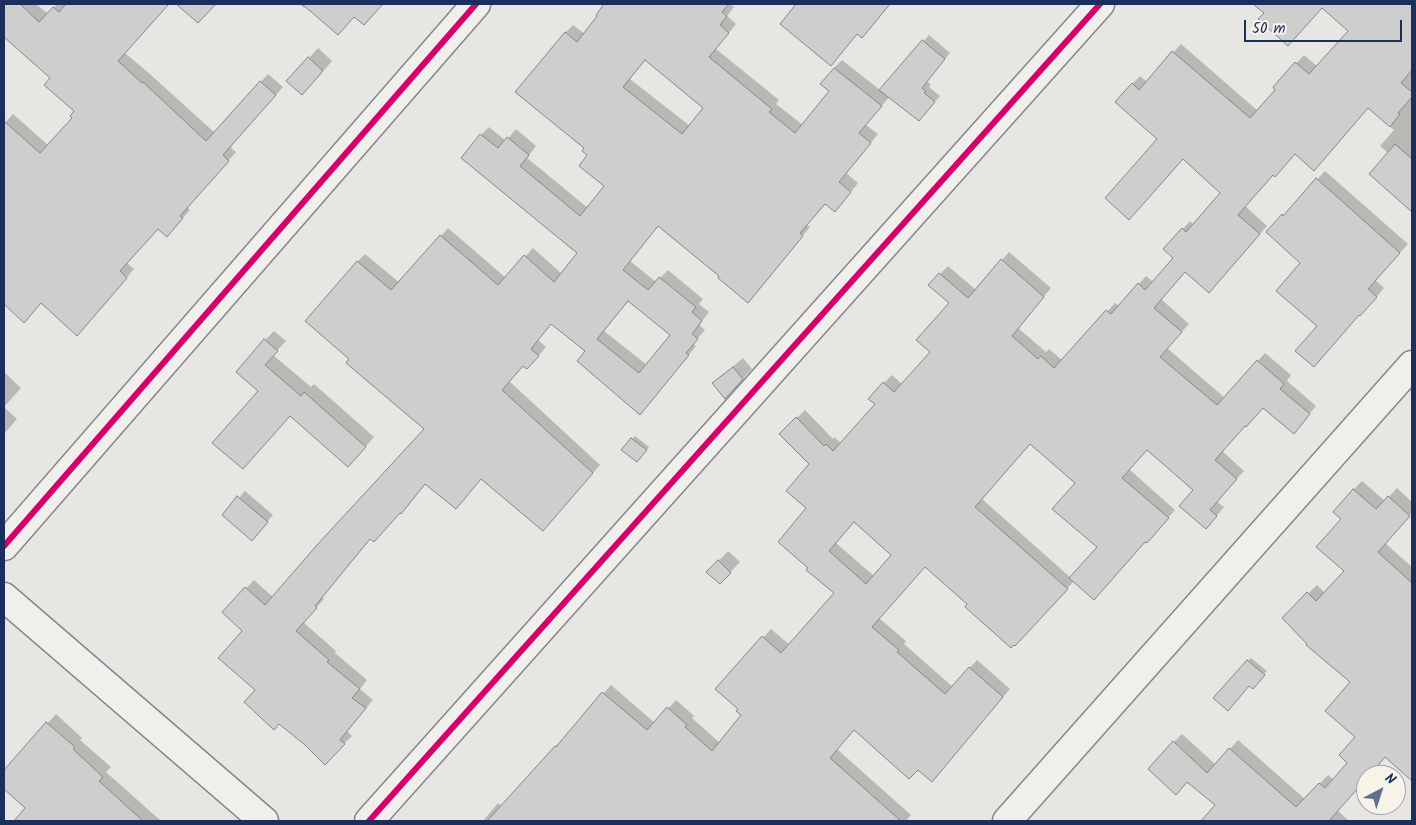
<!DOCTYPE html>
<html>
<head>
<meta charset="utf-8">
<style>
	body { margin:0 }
	#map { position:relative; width:1416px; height:825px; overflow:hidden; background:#e8e6e2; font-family:Kalam,sans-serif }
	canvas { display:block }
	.frame { position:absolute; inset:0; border:5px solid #1b2f5e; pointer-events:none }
	.north { position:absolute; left:1356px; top:765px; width:50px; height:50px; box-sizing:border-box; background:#f7f3e8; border:1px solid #9fa5b1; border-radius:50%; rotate:40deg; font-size:14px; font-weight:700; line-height:20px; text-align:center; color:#1b2f5e }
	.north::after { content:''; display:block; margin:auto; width:18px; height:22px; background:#636f8c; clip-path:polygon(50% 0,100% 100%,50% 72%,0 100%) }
	.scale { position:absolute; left:1244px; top:20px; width:158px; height:22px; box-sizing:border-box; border:2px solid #1b2f5e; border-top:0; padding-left:6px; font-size:15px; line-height:18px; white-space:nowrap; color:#1b2f5e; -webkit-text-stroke:4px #f7f3e8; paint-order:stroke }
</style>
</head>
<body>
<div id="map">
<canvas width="1416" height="825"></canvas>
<div class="frame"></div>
<div class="north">N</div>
<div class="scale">50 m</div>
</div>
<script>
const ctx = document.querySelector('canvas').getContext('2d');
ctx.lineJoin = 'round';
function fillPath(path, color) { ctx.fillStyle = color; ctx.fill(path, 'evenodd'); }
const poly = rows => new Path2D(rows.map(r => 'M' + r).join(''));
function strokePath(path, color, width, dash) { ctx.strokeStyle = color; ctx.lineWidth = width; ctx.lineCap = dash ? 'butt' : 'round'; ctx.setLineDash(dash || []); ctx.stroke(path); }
fillPath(poly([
	[4,4,36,4,48,14,57,4,168,4,125,53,151,75,215,133,268,74,283,87,230,147,236,152,187,207,190,210,175,227,158,228,127,263,134,269,85,327,42,302,24,321,4,303,4,279,11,271,4,265,4,124,13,114,49,146,74,117,75,111,51,78,4,37],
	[299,4,382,4,372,16,355,15,306,5,304,8],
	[606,4,730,4,734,7,727,16,736,24,716,49,779,100,776,104,803,125,831,91,834,68,842,60,880,90,929,35,950,53,927,81,931,85,929,87,940,96,925,113,889,97,866,125,878,134,846,173,858,183,843,202,826,203,807,225,810,227,748,301,721,276,659,225,630,261,656,282,668,270,703,299,699,304,709,312,699,325,705,330,693,344,696,346,648,405,587,351,552,323,538,340,546,347,535,360,523,365,509,381,600,465,543,530,482,478,456,508,426,483,409,504,371,538,322,597,324,599,303,622,336,651,335,653,367,680,360,689,373,700,347,731,352,736,325,763,306,744,279,723,256,690,244,630,224,612,254,580,273,597,425,429,351,359,357,262,365,254,400,283,448,228,506,278,533,248,562,274,579,253,481,135,489,127,506,141,516,129,536,146,527,158,588,208,606,186,586,148,565,33,573,25,585,34,599,16,598,14],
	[646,59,705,108,690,126,630,79],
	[629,300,672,335,647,365,604,331],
	[798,4,890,4,870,29,862,37,858,33,831,64,781,24],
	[1255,4,1324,4,1294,38],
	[1354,4,1412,4,1412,210,1371,174,1388,153,1380,146,1394,130,1369,107,1321,161,1295,153,1273,174,1245,206,1267,226,1217,283,1186,271,1161,299,1189,324,1167,348,1225,398,1265,353,1291,375,1287,381,1316,406,1301,424,1264,407,1245,425,1222,451,1244,471,1216,501,1224,507,1214,519,1194,490,1147,449,1129,469,1175,510,1154,534,1145,541,1074,581,1023,637,969,604,925,566,879,618,906,641,904,644,953,687,977,660,1010,689,939,772,918,768,855,729,837,749,911,815,906,821,742,821,733,814,727,821,483,821,498,803,502,806,611,685,655,723,676,700,694,716,692,718,720,743,743,715,739,709,717,689,771,629,790,645,836,593,808,508,811,464,780,434,805,410,833,439,834,437,842,444,877,404,884,383,892,375,903,385,931,352,951,302,930,284,948,266,976,290,1009,252,1051,288,1018,328,1046,352,1049,349,1063,361,1115,303,1119,306,1146,276,1153,282,1175,258,1183,229,1190,221,1194,225,1222,193,1184,158,1159,139,1132,84,1140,76,1147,82,1181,44,1258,111,1277,89,1275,87,1304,55,1318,67,1350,31,1339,21],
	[1031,443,1076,483,1099,547,1071,578,982,499],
	[855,521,893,555,874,576,836,543],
	[318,48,332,61,312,84,309,58],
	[1325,171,1408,244,1375,280,1384,288,1368,307,1319,326,1302,262,1268,232],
	[274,331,286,341,273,355,311,387,314,384,374,437,357,457,290,415,260,391,265,340],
	[743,358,752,369,734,388,714,383],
	[4,372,21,388,4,407,17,419,4,434],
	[635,436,649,447,640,458,623,450],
	[1362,481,1385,501,1397,488,1412,502,1412,512,1385,543,1412,567,1412,779,1386,756,1369,775,1366,775,1366,778,1338,811,1349,821,1210,821,1206,818,1217,805,1174,742,1182,734,1216,765,1238,740,1305,799,1328,775,1334,780,1349,762,1356,737,1352,682,1283,618,1317,585,1325,593,1345,570,1343,519,1353,490],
	[245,491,273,515,258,533,224,515],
	[728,551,740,562,720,583,708,572],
	[1251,658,1267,671,1253,687,1250,685,1214,698],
	[56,714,82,738,80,740,111,767,106,772,161,821,16,821,27,808,4,788,4,772]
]), '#0003');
const building = poly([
	[4,4,20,4,39,22,53,7,59,12,66,4,169,4,118,61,142,83,143,82,206,141,260,81,276,95,223,155,229,161,180,216,183,218,167,237,158,229,120,271,127,278,77,336,41,303,24,323,4,304,4,121,40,153,72,118,70,116,74,111,44,85,50,78,4,37,4,4],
	[176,4,216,4,198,23,176,4],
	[302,4,383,4,364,25,354,17,338,35,302,4],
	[604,4,729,4,722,12,727,16,720,25,729,33,709,57,772,109,769,112,795,133,829,91,820,84,834,68,882,106,859,133,871,143,839,182,851,192,835,212,825,204,800,233,803,236,748,303,718,278,719,276,658,226,623,270,648,290,659,277,696,307,692,312,702,321,692,334,698,339,686,353,689,355,640,415,577,361,585,351,551,324,531,349,539,356,527,369,523,366,502,390,593,473,543,531,481,479,456,509,425,484,401,514,400,513,374,542,370,539,315,606,317,608,296,631,329,660,327,662,360,689,352,698,366,708,340,740,345,744,325,765,305,745,279,724,274,730,244,702,255,690,218,658,242,631,222,612,245,587,265,605,317,545,424,429,346,363,349,359,305,321,357,261,391,290,440,235,498,285,524,255,554,282,577,253,461,158,480,134,498,148,507,137,529,155,520,166,580,216,604,186,579,166,587,155,582,151,584,148,515,92,565,32,577,42,597,16,596,15,604,4],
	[645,60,703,108,682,134,623,87,645,60],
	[628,301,670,335,639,373,597,339,628,301],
	[796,4,890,4,862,38,857,34,831,66,780,24,796,4],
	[1253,4,1412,4,1412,70,1401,83,1412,92,1412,97,1398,113,1400,114,1390,127,1368,108,1314,171,1295,154,1275,177,1273,175,1238,215,1260,234,1209,293,1185,272,1154,308,1182,332,1160,357,1217,405,1257,360,1284,384,1280,389,1310,414,1294,434,1263,408,1246,427,1245,426,1215,460,1237,479,1210,510,1217,516,1206,529,1179,506,1193,490,1147,450,1122,478,1169,518,1147,543,1145,542,1094,600,1069,578,1097,547,1052,509,1075,483,1030,444,975,507,1068,589,1015,646,1014,645,1011,648,965,607,967,604,925,567,872,627,899,650,897,652,945,694,969,667,1003,697,932,782,918,770,909,779,854,730,830,758,901,821,487,821,555,746,556,747,602,692,647,730,667,707,687,725,685,727,712,751,741,715,736,711,738,709,715,689,762,636,781,653,834,593,806,570,808,568,778,542,806,508,786,491,809,464,779,434,796,417,824,446,826,444,833,451,875,404,868,399,883,382,894,392,930,352,916,340,949,303,928,285,939,273,968,298,1001,259,1044,297,1012,336,1038,359,1041,356,1054,368,1106,310,1111,314,1138,283,1145,290,1173,258,1163,249,1182,228,1186,232,1220,193,1183,159,1129,220,1105,198,1157,139,1115,102,1132,83,1139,90,1172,51,1250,118,1275,90,1273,87,1295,62,1309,74,1348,31,1322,8,1288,46,1258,19,1264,13,1253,4],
	[854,522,891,555,866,584,829,551,854,522],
	[922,40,945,59,922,88,926,91,924,93,935,102,919,121,879,90,922,40],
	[308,57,323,71,302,95,286,81,308,57],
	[1395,144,1412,159,1412,212,1369,174,1395,144],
	[1316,178,1400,253,1368,289,1377,297,1360,316,1359,315,1314,367,1295,351,1317,326,1276,291,1300,263,1266,232,1282,214,1283,216,1316,178],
	[264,339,278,351,265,365,301,396,304,392,366,447,348,467,290,416,243,469,212,443,258,391,236,372,264,339],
	[733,367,743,379,725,399,712,383,733,367],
	[631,438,647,450,637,462,621,450,631,438],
	[1353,489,1376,509,1388,496,1410,516,1378,552,1412,583,1412,781,1385,757,1370,775,1366,775,1366,779,1329,821,1201,821,1215,805,1187,782,1176,795,1148,769,1173,741,1207,773,1229,748,1296,807,1319,783,1325,788,1347,763,1339,755,1355,737,1325,711,1350,682,1306,645,1307,644,1282,618,1307,592,1316,601,1344,571,1316,547,1341,519,1333,512,1353,489],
	[237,496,268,522,252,541,222,515,237,496],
	[718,560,731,573,720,584,706,572,718,560],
	[1247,660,1265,675,1253,689,1249,686,1228,711,1213,698,1247,660],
	[46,722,75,747,73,749,103,777,99,781,143,821,14,821,25,808,4,789,4,770,46,722]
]);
fillPath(building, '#cececd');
strokePath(building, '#83868d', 1);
const minor = poly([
	[4,546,476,4],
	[4,597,264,821],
	[369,821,1100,4],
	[1007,821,1412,365]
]);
strokePath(minor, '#83868d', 31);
strokePath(minor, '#f0efeb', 28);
strokePath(poly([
	[4,546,476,4],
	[369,821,1100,4]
]), '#d6006c', 6);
</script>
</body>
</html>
